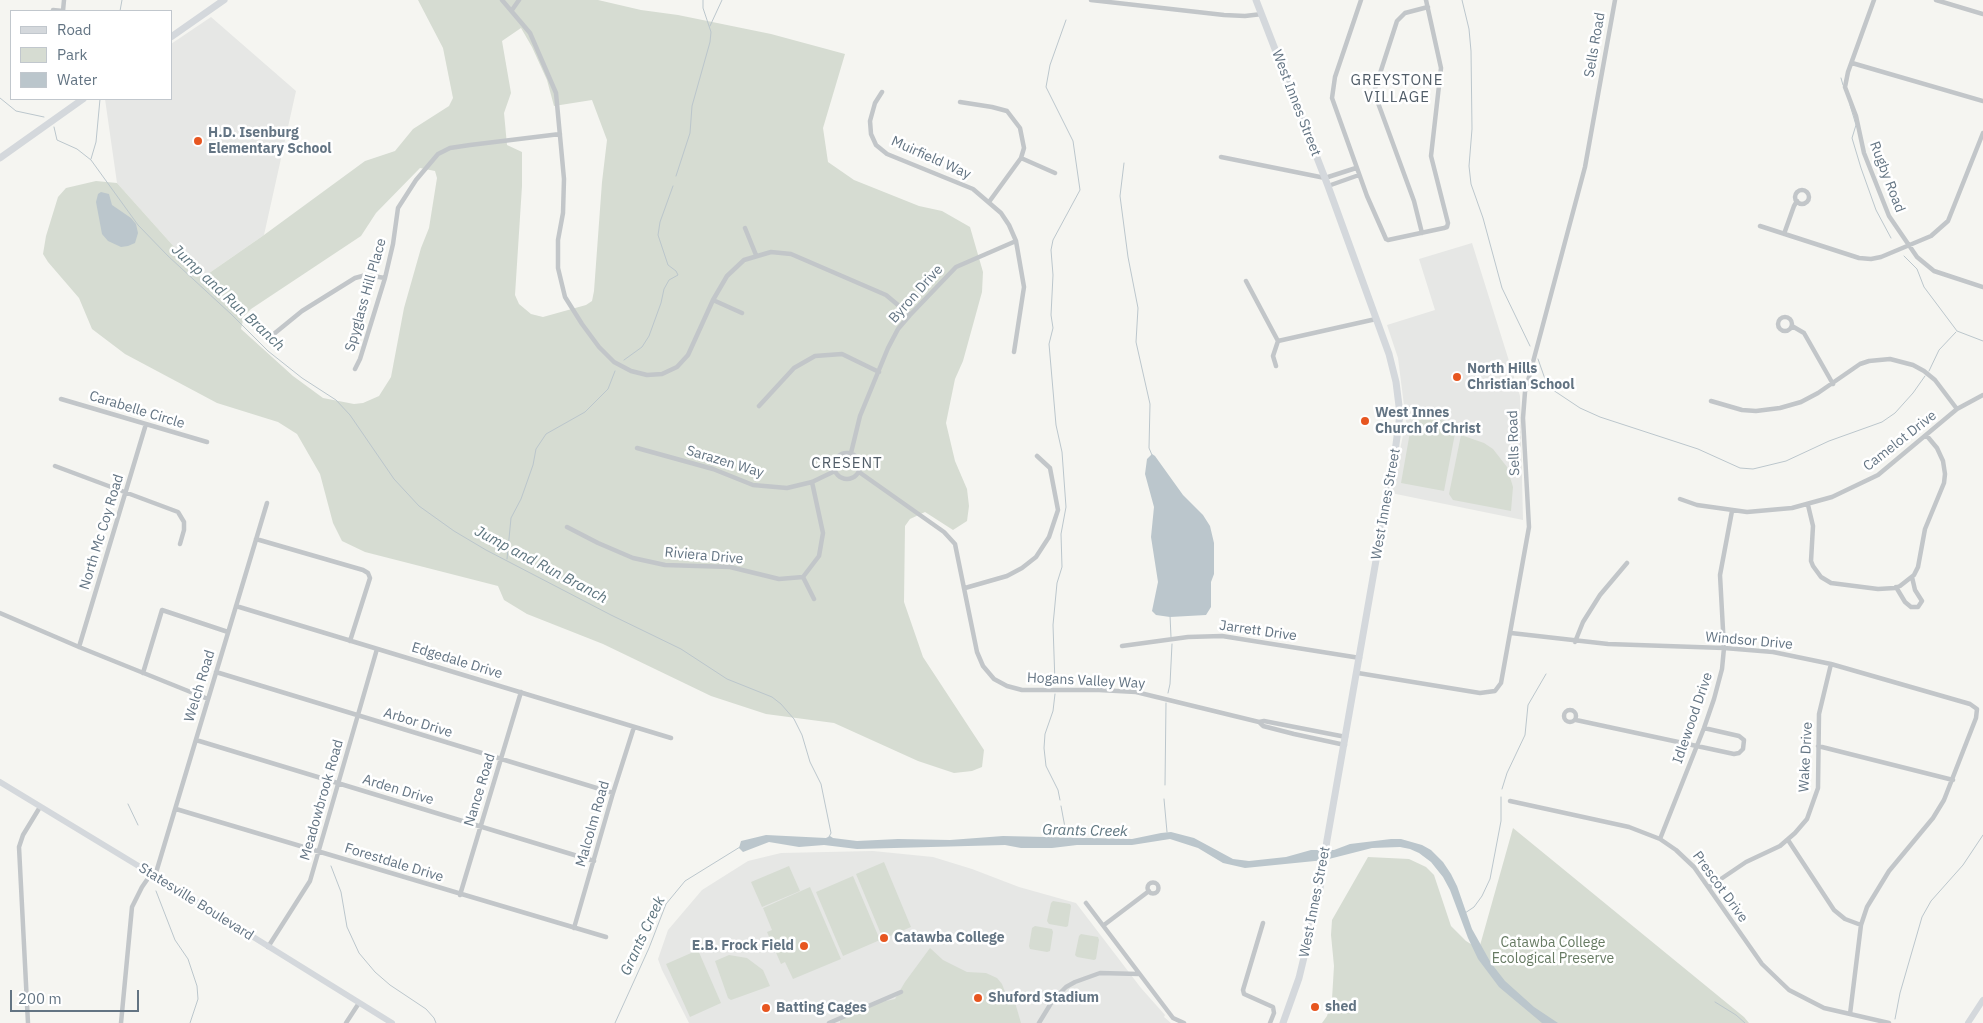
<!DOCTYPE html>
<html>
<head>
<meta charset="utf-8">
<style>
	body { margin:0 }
	#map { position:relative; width:1983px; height:1023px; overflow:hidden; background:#f5f5f1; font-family:"IBM Plex Sans",sans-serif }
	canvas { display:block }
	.legend { position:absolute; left:10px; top:10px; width:162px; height:90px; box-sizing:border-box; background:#fff; border:1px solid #c1c7cd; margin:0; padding:6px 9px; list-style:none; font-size:15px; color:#637483 }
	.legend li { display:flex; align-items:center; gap:10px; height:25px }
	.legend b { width:25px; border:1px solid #c1c7cd }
	.scale { position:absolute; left:10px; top:990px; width:129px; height:22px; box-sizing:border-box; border:2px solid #637483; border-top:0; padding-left:6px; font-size:15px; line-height:18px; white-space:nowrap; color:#637483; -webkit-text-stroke:4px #fff; paint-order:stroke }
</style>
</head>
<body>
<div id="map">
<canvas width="1983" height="1023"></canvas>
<ul class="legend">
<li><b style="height:6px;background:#d4d8dc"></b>Road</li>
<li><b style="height:14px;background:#d6dcd2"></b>Park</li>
<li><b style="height:14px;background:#bbc6cc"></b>Water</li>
</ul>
<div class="scale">200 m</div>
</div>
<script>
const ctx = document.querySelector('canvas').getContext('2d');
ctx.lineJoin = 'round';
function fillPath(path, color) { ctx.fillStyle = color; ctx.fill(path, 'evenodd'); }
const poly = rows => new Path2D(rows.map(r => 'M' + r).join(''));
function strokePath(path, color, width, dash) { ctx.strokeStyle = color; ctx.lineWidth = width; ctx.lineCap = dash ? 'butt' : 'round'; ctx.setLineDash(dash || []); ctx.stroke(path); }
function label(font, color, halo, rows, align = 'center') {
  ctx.font = font + ' "IBM Plex Sans",sans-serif'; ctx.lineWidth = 5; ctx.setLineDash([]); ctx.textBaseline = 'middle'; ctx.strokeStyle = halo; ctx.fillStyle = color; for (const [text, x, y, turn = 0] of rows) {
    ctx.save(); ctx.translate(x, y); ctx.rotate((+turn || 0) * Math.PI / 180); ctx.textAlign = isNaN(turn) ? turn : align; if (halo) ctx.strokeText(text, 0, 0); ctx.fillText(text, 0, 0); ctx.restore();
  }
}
fillPath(poly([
	[211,17,296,91,264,235,202,278,117,183,105,99,171,99,171,44],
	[1472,243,1520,396,1523,520,1391,493,1406,421,1398,358,1387,325,1435,310,1419,259],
	[873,851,933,857,972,869,1019,887,1076,903,1141,988,1165,1015,1164,1017,1171,1023,689,1023,662,970,658,959,668,930,702,890,748,861,781,853]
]), '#e6e7e5');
fillPath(poly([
	[418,0,598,0,641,10,678,15,771,34,845,54,823,128,828,162,854,180,919,206,942,211,970,227,983,272,982,292,963,361,955,379,946,423,955,461,967,489,969,506,967,521,953,530,925,512,910,519,905,526,904,602,923,657,984,750,982,767,972,771,954,773,918,761,834,723,766,714,711,696,603,644,527,614,504,600,498,586,365,552,342,541,333,523,320,474,297,434,278,422,217,403,125,354,92,329,79,298,48,262,43,254,46,236,58,197,66,188,96,181,117,183,202,278,264,235,365,161,395,151,413,129,449,106,453,98,443,48],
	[521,28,532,47,547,80,554,106,592,100,607,140,602,182,594,291,592,301,586,305,543,317,531,314,519,304,515,295,522,186,522,152,507,145,504,113,511,93,502,41],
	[420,168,435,171,437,178,429,228,421,248,404,308,391,377,379,396,363,403,354,404,323,398,293,376,241,329,244,316,251,309,361,236,376,213],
	[1413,415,1457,423,1444,491,1401,483],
	[1461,435,1484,443,1493,449,1507,467,1513,487,1511,511,1453,500,1449,494],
	[1513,828,1744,1017,1749,1023,1322,1023,1327,1016,1332,999,1334,966,1331,935,1332,920,1368,857,1409,859,1426,867,1434,875,1451,926,1466,941,1479,949],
	[884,862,911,927,883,939,856,874],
	[789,866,800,891,762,907,751,882],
	[853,876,880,940,843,956,816,892],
	[810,887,841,959,793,979,785,962,781,964,767,932,772,930,763,908],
	[1053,901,1070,904,1071,906,1068,926,1066,927,1049,924,1047,921,1051,903],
	[1035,926,1052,929,1053,932,1050,951,1047,952,1030,949,1029,946,1032,928],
	[1081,934,1098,937,1099,940,1096,959,1094,960,1077,957,1075,955,1079,936],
	[930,948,943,960,967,972,986,973,997,978,1002,984,1005,992,1012,992,1021,1023,840,1023,840,1019,867,1005,895,999,905,982],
	[698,950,721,1003,690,1017,666,964],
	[729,955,747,958,763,970,770,986,731,1000,728,998,715,961]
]), '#d6dcd2');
fillPath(poly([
	[101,192,109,194,112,205,131,218,136,224,138,233,135,243,128,246,121,247,108,241,102,234,96,202,98,194],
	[1152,454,1155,456,1183,495,1203,515,1210,526,1214,543,1214,574,1211,582,1211,607,1206,615,1170,617,1156,615,1152,611,1158,582,1151,537,1154,507,1145,474,1147,459],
	[1171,832,1194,838,1233,859,1249,861,1286,857,1311,850,1334,850,1350,844,1391,839,1401,839,1422,845,1431,850,1443,862,1451,874,1457,886,1472,929,1491,963,1505,981,1534,1007,1558,1023,1542,1023,1499,987,1478,959,1468,938,1450,890,1443,877,1431,862,1419,853,1410,849,1400,847,1372,848,1325,860,1245,868,1223,863,1198,848,1170,839,1132,845,1077,845,1052,848,1021,848,1005,845,857,849,824,845,799,847,769,842,743,852,739,848,741,841,766,835,826,838,830,836,833,838,857,841,898,839,950,840,1003,836,1132,839,1161,833]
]), '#bbc6cc');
strokePath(poly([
	[1462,0,1469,29,1471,51,1472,129,1469,166,1471,184,1483,218,1502,288,1530,346],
	[120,11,122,0],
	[710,26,722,0],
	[1841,78,1843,85],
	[0,98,16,111,44,117],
	[1850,105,1856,125,1852,138,1861,168,1876,210,1891,238],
	[54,127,57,140,77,149,91,160,138,225,168,256,231,314,268,351,302,378,336,400,350,415,394,479,419,506,454,531,486,550,611,615,681,649,727,679,772,697,781,704,794,719,802,735,810,762,821,784,831,833,829,837],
	[91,159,96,142,100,99],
	[1124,163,1120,196,1128,257,1138,308,1136,342,1150,404,1149,448,1152,455],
	[676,176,690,133,692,106,710,42,711,32,703,8,703,0],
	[1904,256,1917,269,1924,287,1957,331,1983,341],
	[1538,359,1545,379,1553,390,1580,408,1600,417,1698,449,1740,468,1753,469,1786,461,1829,441,1882,422,1895,413,1913,393,1925,376],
	[624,360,642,347,649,336,661,303,664,289,669,280,678,275,676,271,668,265,658,235,660,222,673,186],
	[1929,371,1939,350,1956,332],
	[507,559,511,518,521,499,533,465,536,449,546,434,585,412,608,389,615,371],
	[1170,615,1171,637],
	[1055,683,1053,625,1057,583,1062,567,1061,534,1066,507,1062,452,1056,425,1049,344,1053,328,1051,315,1053,275,1051,250,1053,240,1080,190,1073,141,1046,87,1050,65,1066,20],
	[1168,693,1170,684,1172,644],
	[1055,694,1053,711,1045,734,1044,748,1046,766,1058,790,1060,800],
	[1165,785,1166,703],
	[1502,789,1507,773,1525,735,1528,705,1546,674],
	[1164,799,1167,832],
	[128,804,138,825],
	[1061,806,1067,838],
	[331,866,341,892,347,927,359,953,375,972,390,985,426,1009,434,1018,436,1023],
	[156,891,175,940,188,959,197,986,198,999,190,1023],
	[1465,913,1474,907,1482,896,1490,879,1501,821,1501,797],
	[1715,1002,1736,1015,1745,1023],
	[1895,1019,1900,993,1922,917,1931,901,1963,865,1983,835],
	[615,1023,649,948,666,904,685,881,740,847]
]), '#bbc6cc', 1);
strokePath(poly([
	[502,0,530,33,556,93,564,179,563,213,558,240,558,268,565,297,582,324,599,347,614,362,631,371,647,375,662,374,677,367,688,355,713,300,727,276,744,260,771,252,791,254,886,295,910,315],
	[1091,0,1224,15,1245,16,1262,14],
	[1361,0,1335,77,1332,98,1367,196,1386,239,1388,240,1444,228,1447,227,1448,223,1431,156,1441,68,1426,0],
	[1874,0,1848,72,1845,87,1856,116,1864,153,1889,216,1917,257,1934,271,1983,287],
	[1936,0,1983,14],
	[53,10,63,11],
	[512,10,519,0],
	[63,11,64,0],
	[1852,63,1983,101],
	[882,92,875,103,870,121,871,134,876,145,887,154,973,189,1001,213,1009,225,1016,241,1024,287,1014,352],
	[960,102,992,107,1007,111,1020,128,1024,148,1021,158,989,202],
	[1221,157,1325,178,1356,168],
	[1021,158,1055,173],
	[1328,186,1359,175],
	'1795 197a7 7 0 1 1 14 0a7 7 0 1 1-14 0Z',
	[1760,226,1859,258,1871,259,1881,257,1931,236,1948,221,1983,133],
	[745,228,756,255],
	[1422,233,1414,201,1374,92,1397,21,1405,13,1428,7],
	[1784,234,1794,206,1797,201],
	[1246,281,1278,341,1273,356,1276,366],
	[713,300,742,313],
	'1778 324a7 7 0 1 1 14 0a7 7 0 1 1-14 0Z',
	[1792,326,1804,333,1833,384],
	[275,333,302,311,355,278,366,275,385,278],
	[1278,341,1376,319],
	[355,369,360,359,385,278,393,244,398,208,416,180,438,154,450,148,470,145,560,134],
	[61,399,207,442],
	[1711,401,1742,410,1756,411,1780,408,1801,402,1818,393,1860,364,1869,361,1890,359,1913,365,1924,371,1935,380,1957,409],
	[759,406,794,368,815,356,842,354,879,372],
	[637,448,713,469,753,485,787,488,812,482,835,471],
	'834 466a13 13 0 1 1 26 0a13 13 0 1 1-26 0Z',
	[851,453,860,416,888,348,898,329,910,315,956,267,1016,241],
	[55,466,178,512,184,522,184,530,180,544],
	[859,472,944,532,955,544,977,652,983,666,994,679,1007,686,1022,690,1099,690,1136,692,1259,722],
	[1680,499,1697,505,1747,512,1792,508,1832,497,1878,475,1957,409,1983,395],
	[1808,505,1813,526,1811,561,1813,566,1821,577,1831,583,1878,589,1895,588,1900,586,1914,575,1918,567,1925,529,1944,483,1945,474,1943,461,1937,448,1927,436],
	[567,527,598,543,633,558,665,565,730,567,779,579,803,577,819,556,823,533,812,482],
	[256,539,363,570,368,573,370,578,350,641],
	[803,577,814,599],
	[1896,587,1905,602,1911,607,1918,607,1922,601,1915,590,1912,577],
	[965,588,1007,576,1022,568,1036,557,1049,537,1058,510,1050,468,1037,456],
	[236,606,671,738],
	[0,613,79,647,208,699],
	[1511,633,1608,644,1724,648,1773,652,1831,664,1970,704,1977,709,1976,718,1944,800,1933,818,1889,871,1867,907,1861,925,1850,1014],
	[1575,642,1583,622,1600,595,1627,563],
	[1122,646,1188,637,1222,636,1360,658],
	[79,647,146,424],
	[216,672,613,793],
	[143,673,162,610,228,632],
	[1358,673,1480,693,1495,691,1501,683,1529,527,1523,418,1525,392,1585,167,1615,0],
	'1564 716a6 6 0 1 1 12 0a6 6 0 1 1-12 0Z',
	[1576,720,1734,754,1739,753,1743,749,1744,740,1739,736,1704,728],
	[196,740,594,861],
	[1345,745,1294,734,1263,726,1259,722,1264,721,1346,737],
	[1818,746,1953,780],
	[1510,801,1629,827,1660,839,1676,850,1694,867,1762,964,1789,990,1824,1008,1889,1023],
	[176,809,606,937],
	[1660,839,1704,728,1714,699,1722,669,1724,648,1720,575,1732,511],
	[1788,840,1834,910,1845,919,1861,925],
	[155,876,267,503],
	'1147.5 888a5.5 5.5 0 1 1 11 0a5.5 5.5 0 1 1-11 0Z',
	[1709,887,1746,862,1780,846,1795,833,1807,819,1818,788,1819,714,1831,664],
	[460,895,521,692],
	[1086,903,1173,1018,1184,1023],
	[1263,923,1243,990,1244,994,1273,1007,1274,1013,1270,1023],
	[1104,925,1149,891],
	[574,928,613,793,634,727],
	[268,947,310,881,377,649],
	[28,1023,19,847,23,835,40,807],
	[121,1023,132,907,142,887,151,874],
	[346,1023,359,1003],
	[829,1023,901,992],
	[1039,1023,1053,1000,1066,987,1075,982,1100,973,1139,974]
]), '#c2c6c9', 4.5);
strokePath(poly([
	[0,782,155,876,392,1023],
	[1968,1023,1983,1000]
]), '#d4d8dc', 6);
strokePath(poly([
	[1256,0,1328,186,1389,354,1396,382,1400,414,1395,452,1327,840,1319,895,1299,978,1283,1023],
	[171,37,224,0],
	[0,158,83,99]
]), '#d4d8dc', 7);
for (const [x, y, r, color] of [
	[198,141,5,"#e75620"],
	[1457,377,5,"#e75620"],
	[1365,421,5,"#e75620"],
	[884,938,5,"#e75620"],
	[804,946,5,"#e75620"],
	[978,998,5,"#e75620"],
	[1315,1007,5,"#e75620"],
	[766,1008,5,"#e75620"]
]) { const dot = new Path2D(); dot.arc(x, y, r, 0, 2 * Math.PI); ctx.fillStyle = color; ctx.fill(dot); strokePath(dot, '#fff', 2); }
label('14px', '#637483', '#fff', [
	["Sells Road",1595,45,-80],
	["West Innes Street",1296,103,69],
	["Muirfield Way",931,158,24],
	["Rugby Road",1887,177,69],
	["Byron Drive",916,294,-48],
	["Spyglass Hill Place",366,295,-74],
	["Carabelle Circle",137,410,17],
	["Camelot Drive",1900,441,-38],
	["Sells Road",1514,443,-92],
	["Sarazen Way",725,462,17],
	["West Innes Street",1386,504,-80],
	["North Mc Coy Road",102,532,-73],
	["Riviera Drive",704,556,5],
	["Jarrett Drive",1258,631,8],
	["Windsor Drive",1749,641,5],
	["Edgedale Drive",457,661,17],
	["Hogans Valley Way",1086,681,3],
	["Welch Road",200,686,-73],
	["Idlewood Drive",1693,718,-71],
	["Arbor Drive",418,723,17],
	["Wake Drive",1806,757,-87],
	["Arden Drive",398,790,17],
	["Nance Road",480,790,-73],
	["Meadowbrook Road",322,800,-74],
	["Malcolm Road",593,824,-74],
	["Forestdale Drive",394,863,17],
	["Prescot Drive",1720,887,54],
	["Statesville Boulevard",196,902,32],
	["West Innes Street",1315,902,-79]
]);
label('bold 14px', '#637483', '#fff', [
	["H.D. Isenburg",208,133],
	["Elementary School",208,149],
	["North Hills",1467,369],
	["Christian School",1467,385],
	["West Innes",1375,413],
	["Church of Christ",1375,429],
	["Catawba College",894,938],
	["E.B. Frock Field",794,946,"right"],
	["Shuford Stadium",988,998],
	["shed",1325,1007],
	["Batting Cages",776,1008]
], 'left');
label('14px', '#667a62', '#fff', [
	["Catawba College",1553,943],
	["Ecological Preserve",1553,959]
]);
ctx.letterSpacing = '1px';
label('15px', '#515d68', '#fff', [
	["GREYSTONE",1397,81],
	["VILLAGE",1397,98],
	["CRESENT",847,464]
]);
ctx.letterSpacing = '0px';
label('italic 15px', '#5f7680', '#fff', [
	["Jump and Run Branch",228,298,43],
	["Jump and Run Branch",541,565,28],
	["Grants Creek",1085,831,1],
	["Grants Creek",643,936,-65]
]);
</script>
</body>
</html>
